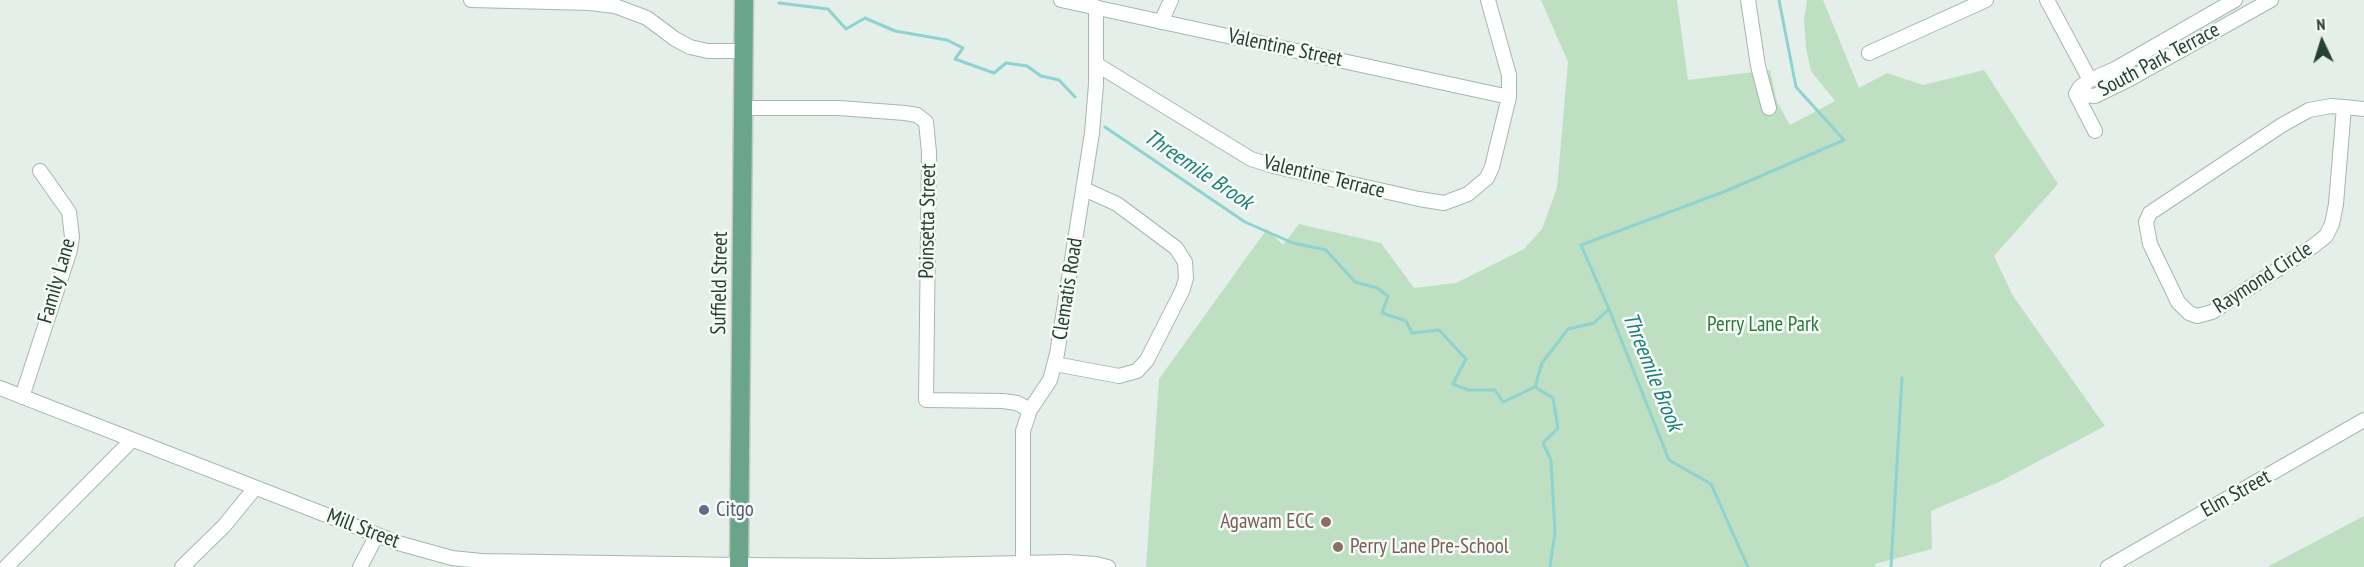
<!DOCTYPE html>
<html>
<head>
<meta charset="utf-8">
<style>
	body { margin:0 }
	#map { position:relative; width:2364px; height:567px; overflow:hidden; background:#e5efe9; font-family:"PT Sans Narrow",sans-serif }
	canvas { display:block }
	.north { position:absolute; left:2292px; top:12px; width:60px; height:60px; -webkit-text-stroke:4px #f6fbf8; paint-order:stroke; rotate:356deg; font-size:16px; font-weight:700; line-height:24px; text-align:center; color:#244133 }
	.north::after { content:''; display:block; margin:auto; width:21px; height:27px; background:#244133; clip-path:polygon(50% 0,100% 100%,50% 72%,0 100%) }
</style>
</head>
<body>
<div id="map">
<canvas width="2364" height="567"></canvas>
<div class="north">N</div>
</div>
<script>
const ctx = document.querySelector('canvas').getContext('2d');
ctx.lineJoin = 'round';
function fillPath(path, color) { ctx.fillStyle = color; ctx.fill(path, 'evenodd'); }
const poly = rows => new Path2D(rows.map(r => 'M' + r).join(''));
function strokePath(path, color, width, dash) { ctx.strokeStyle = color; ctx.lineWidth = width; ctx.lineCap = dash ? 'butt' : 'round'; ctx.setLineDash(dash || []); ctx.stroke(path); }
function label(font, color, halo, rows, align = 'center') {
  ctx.font = font + ' "PT Sans Narrow",sans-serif'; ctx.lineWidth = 5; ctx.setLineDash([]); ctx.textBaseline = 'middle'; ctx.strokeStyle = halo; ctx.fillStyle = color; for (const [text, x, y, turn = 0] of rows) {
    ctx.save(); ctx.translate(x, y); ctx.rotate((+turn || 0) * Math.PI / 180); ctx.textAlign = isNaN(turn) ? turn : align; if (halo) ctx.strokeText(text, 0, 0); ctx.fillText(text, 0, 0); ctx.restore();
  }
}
fillPath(poly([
	[1541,0,1677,0,1688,80,1770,70,1777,102,1790,125,1835,101,1811,71,1806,49,1804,20,1807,0,1823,0,1859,88,1887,73,1923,85,1984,70,2058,184,1994,256,2013,296,2105,426,1999,482,1931,511,1932,549,1875,564,1876,567,1146,567,1159,379,1267,229,1283,245,1299,224,1381,243,1414,288,1456,283,1524,249,1542,229,1557,188,1568,62],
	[2364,516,2364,567,2267,567]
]), '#bedfc1');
strokePath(poly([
	[779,3,828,9,846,29,865,18,895,31,947,40,963,48,955,59,994,73,1006,63,1027,66,1041,76,1059,80,1075,97],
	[1105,127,1245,222,1293,243,1326,250,1355,282,1377,288,1388,296,1382,313,1406,321,1412,333,1439,330,1466,359,1453,384,1468,390,1495,390,1503,402,1535,387,1542,363,1568,329,1594,323,1609,309,1669,460,1711,484,1748,567],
	[1609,309,1581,245,1726,191,1844,140,1796,87,1779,0],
	[1535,387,1553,398,1558,428,1543,443,1551,460,1555,532,1550,567],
	[1891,567,1902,378]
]), '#8ed3d0', 3);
const minor = poly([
	[471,0,590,3,615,6,647,18,675,39,690,47,708,51,743,51],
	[1061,0,1509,97],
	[1748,0,1758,66,1769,108],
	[2047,0,2090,80],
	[1161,22,1171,0],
	[1869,53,1986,0],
	[1096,64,1251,159,1273,166,1419,199,1444,203,1468,194,1487,178,1492,167,1509,97,1509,75,1488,0],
	[2076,94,2095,96,2128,80,2271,0],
	[2076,94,2080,87,2090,80,2115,69,2235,0],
	[2076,94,2095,131],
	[2344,107,2336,204,2332,224,2326,236,2312,247,2212,312,2197,316,2189,313,2178,302,2150,244,2146,222,2150,213,2282,125,2309,110,2331,106,2344,107,2364,109],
	[744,108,839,108,905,113,917,115,926,122,929,152,926,400,1003,401,1017,403,1030,410],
	[1055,364,1119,376,1137,371,1147,360,1183,289,1186,278,1185,262,1176,248,1117,204,1084,189],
	[0,388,398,543,452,558,481,561,739,565,884,566,1067,562,1096,564,1108,567],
	[22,397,70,250,72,237,69,212,40,171],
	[1023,563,1023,431,1030,410,1050,380,1057,354,1092,133,1096,84,1096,7],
	[6,567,132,440],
	[182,567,224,526,255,488],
	[360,567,377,535],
	[2108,567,2364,420]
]);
const major = poly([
	[739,567,744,0]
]);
strokePath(minor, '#a7b7af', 16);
strokePath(major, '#c2cac6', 21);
strokePath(minor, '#fff', 14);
strokePath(major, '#6aa48a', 18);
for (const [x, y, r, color] of [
	[704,510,6,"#5c6f8a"],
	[1326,522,6,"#8d6e63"],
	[1338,547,6,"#8d6e63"]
]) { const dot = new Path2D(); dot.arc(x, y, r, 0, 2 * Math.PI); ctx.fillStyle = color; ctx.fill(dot); strokePath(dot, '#f6fbf8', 2); }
label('21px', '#244133', '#f6fbf8', [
	["Valentine Street",1285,48,12],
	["South Park Terrace",2159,60,-28],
	["Valentine Terrace",1324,177,14],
	["Poinsetta Street",928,221,-89],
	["Raymond Circle",2263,278,-33],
	["Family Lane",57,281,-74],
	["Suffield Street",720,283,-89],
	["Clematis Road",1068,289,-81],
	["Elm Street",2236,494,-29],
	["Mill Street",363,529,21]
]);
label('21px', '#2d793b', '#f6fbf8', [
	["Perry Lane Park",1763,325]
]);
label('21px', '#4e5e75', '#f6fbf8', [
	["Citgo",716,510]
], 'left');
label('21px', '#785e54', '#f6fbf8', [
	["Agawam ECC",1314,522],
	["Perry Lane Pre-School",1350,547,"left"]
], 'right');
label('italic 22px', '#1c7f7b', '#f6fbf8', [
	["Threemile Brook",1198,170,34],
	["Threemile Brook",1652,372,68]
]);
</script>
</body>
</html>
